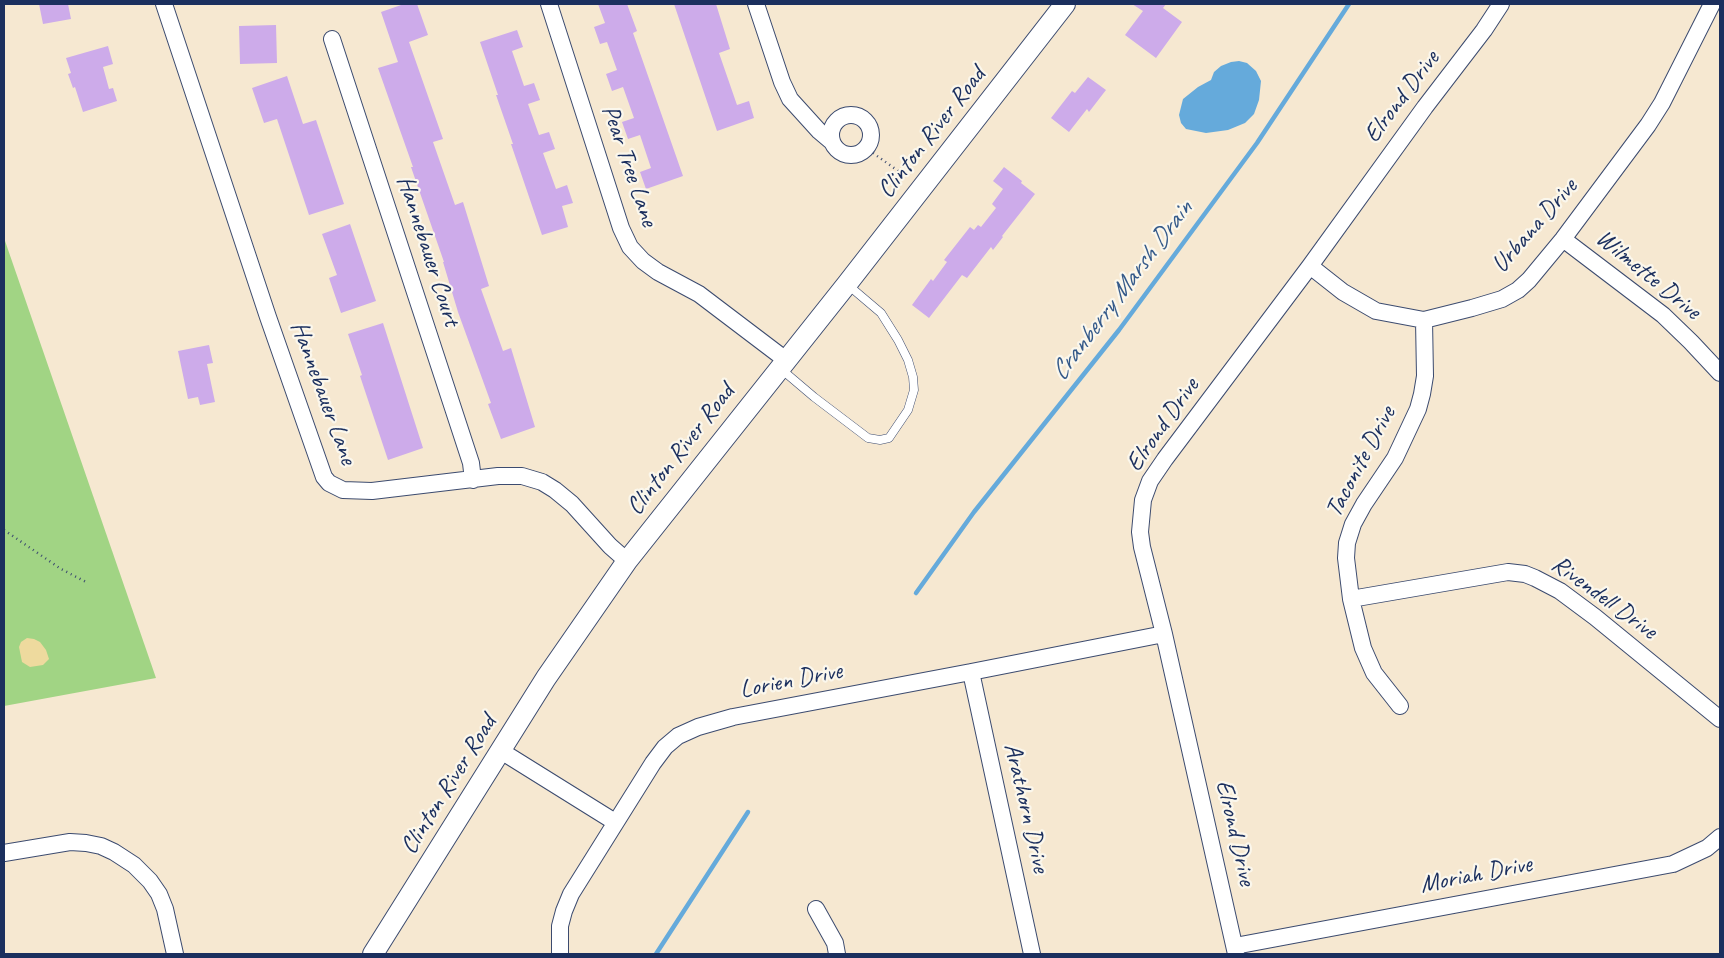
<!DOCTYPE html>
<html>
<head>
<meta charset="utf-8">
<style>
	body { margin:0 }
	#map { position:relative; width:1724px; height:958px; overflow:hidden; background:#f6e8d1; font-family:Caveat,sans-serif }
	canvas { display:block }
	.frame { position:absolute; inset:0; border:5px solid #1b2f5e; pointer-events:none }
</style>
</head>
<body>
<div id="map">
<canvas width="1724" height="958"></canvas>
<div class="frame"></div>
</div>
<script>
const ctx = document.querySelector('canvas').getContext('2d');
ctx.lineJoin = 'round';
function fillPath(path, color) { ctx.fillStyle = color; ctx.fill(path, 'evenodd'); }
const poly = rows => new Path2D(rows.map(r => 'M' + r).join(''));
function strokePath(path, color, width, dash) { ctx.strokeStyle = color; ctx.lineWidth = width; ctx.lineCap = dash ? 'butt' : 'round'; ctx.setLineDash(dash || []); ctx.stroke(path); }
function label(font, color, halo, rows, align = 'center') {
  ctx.font = font + ' Caveat,sans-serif'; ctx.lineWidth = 4.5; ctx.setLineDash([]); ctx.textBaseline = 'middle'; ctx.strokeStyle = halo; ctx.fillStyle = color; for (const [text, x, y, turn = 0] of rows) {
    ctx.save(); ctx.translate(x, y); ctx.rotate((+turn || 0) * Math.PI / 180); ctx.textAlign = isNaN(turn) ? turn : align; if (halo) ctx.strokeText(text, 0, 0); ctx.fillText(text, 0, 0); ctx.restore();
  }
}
fillPath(poly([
	[4,238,156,678,4,706]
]), '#a1d484');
fillPath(poly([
	[27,638,34,639,40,642,46,650,49,659,43,665,30,667,22,662,19,647,21,642]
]), '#eeda9e');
fillPath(poly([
	[1239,61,1247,63,1256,71,1261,81,1259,100,1254,114,1245,123,1228,130,1206,133,1186,129,1181,123,1179,115,1183,99,1198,87,1211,80,1214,72,1221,66,1231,62]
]), '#65aadb');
strokePath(poly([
	[916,593,974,512,1119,330,1257,143,1349,4],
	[656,954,748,812]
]), '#65aadb', 4.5);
fillPath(poly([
	[39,4,68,4,71,19,43,24],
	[404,4,417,4,428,35,409,42,443,139,433,142,455,205,463,202,489,286,481,289,503,351,511,348,535,427,501,439,488,404,491,403,458,312,443,262,444,262,411,167,413,167,378,68,398,62,381,12],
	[598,4,627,4,637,31,633,33,683,176,646,189,640,172,651,168,640,135,628,139,622,122,634,118,623,87,612,91,606,74,617,70,607,42,600,44,594,27,605,23],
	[674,4,716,4,730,49,719,53,737,105,749,101,754,118,717,131],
	[1132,4,1166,4,1163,8,1182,22,1156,58,1125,35,1143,11],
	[276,25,277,63,240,64,239,26],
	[517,30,523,47,512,51,524,86,534,83,540,100,528,104,539,135,549,132,555,149,543,153,556,189,567,185,573,203,562,206,568,227,542,235,511,144,513,144,496,95,498,95,480,42],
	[108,46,113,64,103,67,109,89,113,88,117,101,83,112,75,87,73,88,68,74,71,73,66,58],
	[287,76,303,124,316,120,344,204,309,215,277,119,264,123,252,88],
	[1088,77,1106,90,1089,112,1087,109,1069,132,1051,118,1072,91,1075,93],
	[1004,167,1022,181,1021,183,1035,194,1002,236,1003,237,993,250,991,247,967,278,962,275,929,318,912,305,931,279,933,281,947,262,944,260,970,227,974,230,978,225,981,227,996,208,992,204,1003,189,993,181],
	[350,224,376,301,341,313,329,278,337,275,322,234],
	[383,323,423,448,388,460,360,376,362,375,348,334],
	[209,345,213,363,207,364,215,402,200,405,198,397,188,399,178,351]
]), '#cdabea');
const service = poly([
	[781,369,814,397,868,438,880,440,889,438,908,410,914,390,913,377,908,360,898,340,881,313,848,285]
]);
const minor = poly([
	[164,4,268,317,324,477,329,483,343,490,372,491,498,476,522,476,542,482,555,490,572,504,610,546,627,561],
	[549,4,621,228,630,247,643,261,658,272,699,294,786,360],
	[756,4,782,82,790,99,819,131,832,142],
	[332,39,471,463,473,480],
	'831 135a20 20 0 1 1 40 0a20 20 0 1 1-40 0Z',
	[1563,239,1663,315,1691,342,1720,373],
	[1310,266,1343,292,1376,311,1424,320,1472,308,1502,299,1518,290,1529,280,1563,239,1648,125,1662,103,1712,4],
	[1351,599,1508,572,1525,574,1535,578,1560,591,1595,617,1720,719],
	[971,672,1032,954],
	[1400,706,1374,673,1363,648,1351,599,1346,558,1347,543,1353,524,1364,504,1395,458,1418,409,1422,394,1425,376,1424,320],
	[501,751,615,822],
	[4,853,70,842,86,843,101,846,114,852,134,865,150,881,159,894,165,909,175,954],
	[816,909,835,943,837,954],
	[1235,946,1673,864,1707,848,1720,837],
	[560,954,560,926,564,911,571,894,653,763,665,747,678,736,698,727,733,717,971,672,1164,634],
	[1236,954,1164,634,1142,547,1140,532,1143,500,1150,481,1165,459,1310,266,1425,107,1484,30,1501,4]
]);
const tertiary = poly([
	[373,954,546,678,627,561,847,284,1065,4]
]);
strokePath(service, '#3c4b6f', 9);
strokePath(minor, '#3c4b6f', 18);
strokePath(tertiary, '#3c4b6f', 22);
strokePath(poly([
	[873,153,901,173],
	[4,530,61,569,88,583]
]), '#3c4b6f', 2.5, [1, 4]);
strokePath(service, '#fff', 8);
strokePath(minor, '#fff', 16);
strokePath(tertiary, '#fff', 20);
label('25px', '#1b2f5e', '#fbf7ec', [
	["Elrond Drive",1402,97,-53],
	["Clinton River Road",932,133,-52],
	["Pear Tree Lane",629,166,71],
	["Urbana Drive",1535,226,-49],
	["Hannebauer Court",428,251,72],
	["Wilmette Drive",1648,275,39],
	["Hannebauer Lane",323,393,70],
	["Elrond Drive",1163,425,-55],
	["Clinton River Road",681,450,-52],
	["Taconite Drive",1361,462,-62],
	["Rivendell Drive",1604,598,36],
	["Lorien Drive",791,681,-11],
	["Clinton River Road",449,785,-58],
	["Arathorn Drive",1026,808,77],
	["Elrond Drive",1235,833,77],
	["Moriah Drive",1476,875,-11]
]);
label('italic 26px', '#355a8a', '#fbf7ec', [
	["Cranberry Marsh Drain",1122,291,-53]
]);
</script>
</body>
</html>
